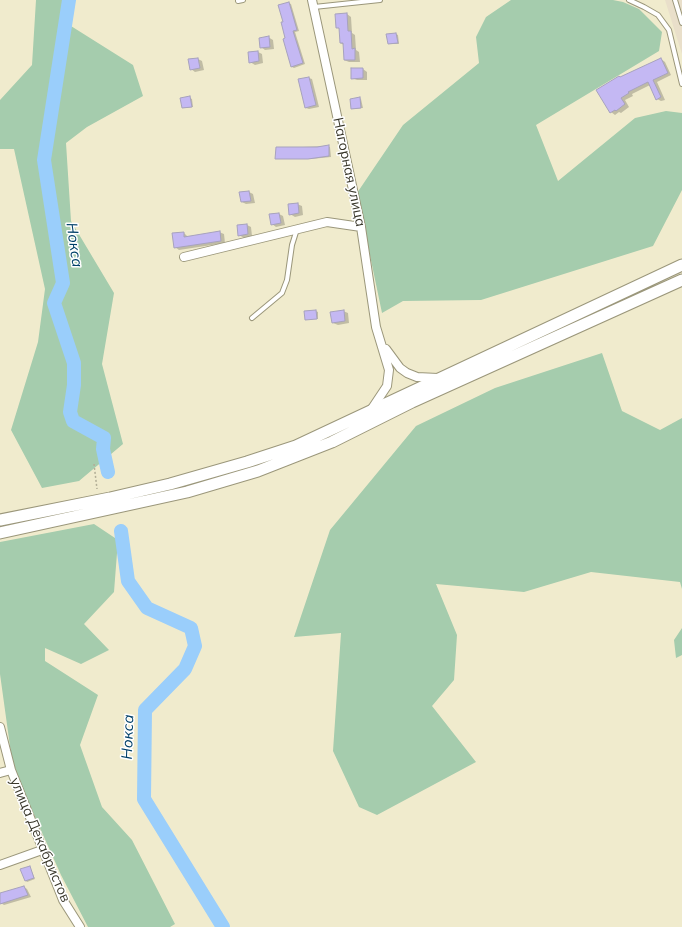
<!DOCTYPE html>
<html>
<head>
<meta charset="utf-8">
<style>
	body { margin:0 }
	canvas { display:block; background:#f0ebcd }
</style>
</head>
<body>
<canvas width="682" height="927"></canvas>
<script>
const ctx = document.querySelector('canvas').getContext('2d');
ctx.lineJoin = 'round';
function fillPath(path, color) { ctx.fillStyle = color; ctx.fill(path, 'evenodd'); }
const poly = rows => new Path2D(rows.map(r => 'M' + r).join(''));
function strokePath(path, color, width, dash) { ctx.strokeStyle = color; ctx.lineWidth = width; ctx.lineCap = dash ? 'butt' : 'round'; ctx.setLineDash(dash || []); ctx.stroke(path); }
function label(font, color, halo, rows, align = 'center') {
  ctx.font = font + ' Mulish,sans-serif'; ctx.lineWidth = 3; ctx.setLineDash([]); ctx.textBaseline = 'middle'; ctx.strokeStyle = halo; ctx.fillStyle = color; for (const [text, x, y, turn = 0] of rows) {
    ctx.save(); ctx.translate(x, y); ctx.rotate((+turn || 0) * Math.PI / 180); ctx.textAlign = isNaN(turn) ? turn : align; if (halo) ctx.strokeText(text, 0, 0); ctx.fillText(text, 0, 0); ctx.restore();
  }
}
fillPath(poly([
	[665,0,682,0,682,54]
]), '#e9dfca');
fillPath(poly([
	[36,0,66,0,63,21,133,65,143,96,87,127,66,143,71,221,114,293,102,364,123,444,79,481,42,488,11,430,38,342,45,289,14,149,0,149,0,100,32,65],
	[511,0,613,0,623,2,639,9,662,32,659,51,536,125,558,181,635,118,666,111,682,113,682,190,653,246,481,300,403,301,382,313,357,193,403,125,479,63,476,37,486,17],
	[602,353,622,411,660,430,682,418,682,589,680,582,591,572,524,592,436,584,457,635,454,680,432,706,476,762,377,815,359,807,333,751,341,633,294,637,330,530,416,426,495,388],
	[94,524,118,540,114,592,84,624,109,650,81,664,45,648,45,661,98,695,80,745,102,807,132,840,175,924,170,927,88,927,61,875,13,768,0,674,0,542],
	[682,628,682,655,676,658,674,640]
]), '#a5ccad');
fillPath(poly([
	[289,3,291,4,299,31,295,32,305,64,294,68,292,67,284,23],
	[347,14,351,17,352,33,355,35,356,50,359,52,360,62,349,62,344,60,344,45,340,43,340,29,337,27],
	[396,34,398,35,399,44,389,44,388,35],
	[268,37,273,40,274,49,265,50,261,47],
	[258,52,262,54,263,63,255,65,250,62],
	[198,59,202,61,204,70,195,72,191,69],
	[661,59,665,62,671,75,657,82,665,100,661,101,657,99,650,85,632,94,633,96,625,100,629,107,621,113,619,112,615,115,611,112,621,78],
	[363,69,367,72,367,80,357,80,352,78],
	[309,78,312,79,319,107,309,109,306,108],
	[190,98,192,99,193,107,183,108],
	[360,98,361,99,363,108,352,109],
	[328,146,330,147,331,157,311,159,276,158,277,148],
	[249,192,253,194,255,203,246,204,242,202],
	[297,204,302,206,303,215,295,217,290,214],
	[279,214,283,216,285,225,276,227,272,224],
	[247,225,251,227,252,236,244,238,239,235],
	[219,232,224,234,225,243,179,250,175,247,184,233,188,237],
	[316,311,318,312,318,319,306,319],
	[343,311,348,313,349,323,338,325,333,323],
	[30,867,35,879,27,882,26,881],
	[24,887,27,889,31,897,4,905,1,903,0,894]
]), '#0003');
strokePath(poly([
	[69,0,44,160,63,283,54,303,74,363,74,385,70,412,73,421,104,438,103,449,108,472],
	[121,531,128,581,147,608,191,628,195,646,185,669,145,710,144,799,223,927]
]), '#9acefb', 14);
const building = poly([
	[289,2,297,30,293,31,303,63,291,67,283,39,285,38,281,22,283,22,278,5,289,2],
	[347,13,348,31,351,31,352,49,355,48,355,60,344,60,343,43,340,43,339,28,336,28,335,14,347,13],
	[396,33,398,43,388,44,386,34,396,33],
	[269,36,270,47,260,48,259,38,269,36],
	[258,51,259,61,249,63,248,52,258,51],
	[198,58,200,68,190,70,188,59,198,58],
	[661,58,668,73,653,80,661,97,656,100,648,82,628,92,629,93,621,98,625,104,616,111,615,110,610,113,596,90,619,76,620,77,661,58],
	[351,68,363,68,363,78,351,79,351,68],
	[309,77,316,105,305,108,298,79,309,77],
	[190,96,192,107,182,108,180,98,190,96],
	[360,97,361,108,351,109,350,99,360,97],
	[329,145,329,156,308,159,275,159,276,147,317,147,329,145],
	[249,191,251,201,241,202,239,192,249,191],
	[298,203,299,213,289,215,288,204,298,203],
	[279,213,281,223,271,225,269,214,279,213],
	[247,224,248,234,238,236,237,225,247,224],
	[220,231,221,241,174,248,172,233,184,232,184,237,220,231],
	[316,310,317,319,305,320,304,311,316,310],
	[344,310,345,321,332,323,330,312,344,310],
	[30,866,34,878,25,881,20,869,30,866],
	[24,886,28,895,0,904,0,893,24,886]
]);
fillPath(building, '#c4b8f3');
strokePath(building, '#a7a2bd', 1);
const lane = poly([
	[629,0,644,7,658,15,669,30,682,84],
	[675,0,682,23],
	[238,1,243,0],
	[314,7,380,0],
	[252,318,282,293,287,280,292,245,297,229]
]);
const street = poly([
	[312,0,361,227,376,327,389,370,387,386,371,410],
	[184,257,327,222,361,227],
	[386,349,400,368,407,373,417,377,438,378],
	[0,727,11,770,63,900,80,927],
	[0,773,11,770],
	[0,865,42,850]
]);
const secondary = poly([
	[0,520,110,498,170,484,247,462,296,446,682,265],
	[0,533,187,492,258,471,332,442,412,402,682,280]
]);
strokePath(lane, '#9b977b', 6);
strokePath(street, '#9b977b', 10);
strokePath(secondary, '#9b977b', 13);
strokePath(poly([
	[94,464,97,489]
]), '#b2ae96', 1.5, [2, 2]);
strokePath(lane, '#fff', 4);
strokePath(street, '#fff', 8);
strokePath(secondary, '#fff', 11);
label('14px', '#39372b', '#fff', [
	["Нагорная улица",349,172,78],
	["улица Декабристов",40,840,67]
]);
label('italic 15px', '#004069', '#fff', [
	["Нокса",74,245,82],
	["Нокса",128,737,-88]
]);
</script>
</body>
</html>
